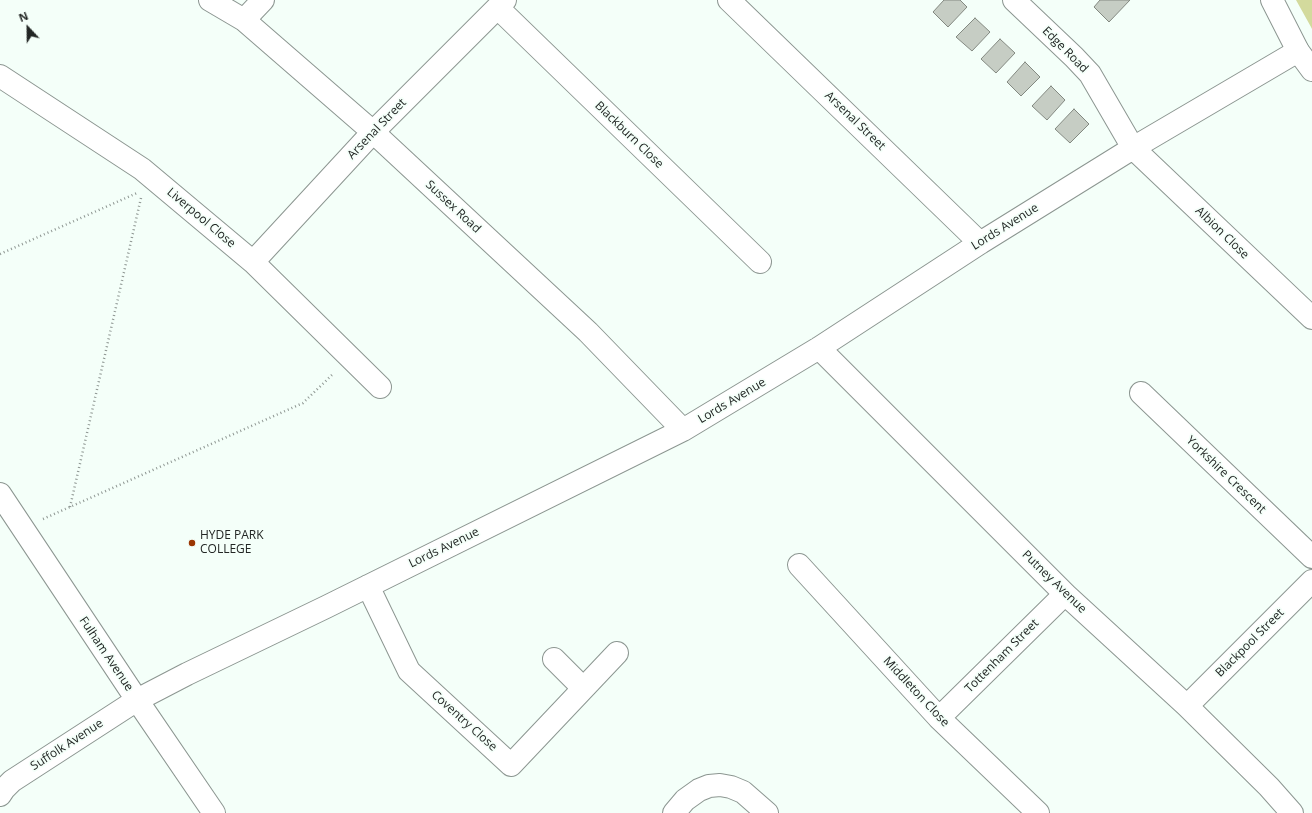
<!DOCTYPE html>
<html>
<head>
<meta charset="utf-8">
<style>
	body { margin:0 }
	#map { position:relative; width:1312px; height:813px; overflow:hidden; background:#f4fff9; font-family:"Open Sans",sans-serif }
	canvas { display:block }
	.north { position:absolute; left:8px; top:8px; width:40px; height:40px; -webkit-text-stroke:3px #f4fff9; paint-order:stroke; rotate:338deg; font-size:11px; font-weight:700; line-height:16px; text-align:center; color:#222624 }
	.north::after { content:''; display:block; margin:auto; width:14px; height:18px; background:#222624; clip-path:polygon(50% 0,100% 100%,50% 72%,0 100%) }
</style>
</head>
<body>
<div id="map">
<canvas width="1312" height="813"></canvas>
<div class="north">N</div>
</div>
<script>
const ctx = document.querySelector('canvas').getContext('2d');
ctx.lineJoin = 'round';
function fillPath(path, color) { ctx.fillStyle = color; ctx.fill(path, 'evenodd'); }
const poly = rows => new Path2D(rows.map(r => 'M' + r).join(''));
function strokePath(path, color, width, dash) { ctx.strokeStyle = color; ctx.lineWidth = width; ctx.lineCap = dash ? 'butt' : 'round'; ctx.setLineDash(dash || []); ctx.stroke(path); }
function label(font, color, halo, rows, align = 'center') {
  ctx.font = font + ' "Open Sans",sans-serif'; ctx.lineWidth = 3.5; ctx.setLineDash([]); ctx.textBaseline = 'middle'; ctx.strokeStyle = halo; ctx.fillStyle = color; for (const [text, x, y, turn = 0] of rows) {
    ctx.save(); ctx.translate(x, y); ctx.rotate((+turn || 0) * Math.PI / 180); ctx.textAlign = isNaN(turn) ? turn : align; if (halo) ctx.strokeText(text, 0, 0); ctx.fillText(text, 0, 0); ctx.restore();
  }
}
fillPath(poly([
	[1296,0,1312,0,1312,29,1311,27]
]), '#d3da9d');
const building = poly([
	[944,0,960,0,967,7,948,27,933,12,944,0],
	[1100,0,1130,0,1109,22,1094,7,1100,0],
	[975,18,990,32,972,51,956,37,975,18],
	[1000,39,1015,53,996,73,981,59,1000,39],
	[1025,62,1040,77,1021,96,1007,82,1025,62],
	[1051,86,1065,100,1047,120,1032,106,1051,86],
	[1074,109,1089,124,1070,143,1055,129,1074,109]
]);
fillPath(building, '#c6cdc4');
strokePath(building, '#838981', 1);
const minor = poly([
	[210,0,244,20,373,132,588,332,683,430],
	[729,0,980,243],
	[1014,0,1074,57,1090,74,1133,148,1312,318],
	[498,8,760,262],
	[244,20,263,0],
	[0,76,142,169,253,262,380,387],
	[253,262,373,132,505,0],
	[819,348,1065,594,1187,706,1269,787,1292,813],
	[1141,393,1312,557],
	[0,494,137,700,214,813],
	[799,565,939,718,1038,813],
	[368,586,409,671,511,765,617,653],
	[554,659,583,688],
	[1187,706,1312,581],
	[939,718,1065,594],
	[0,795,4,789,12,781,137,700,187,674,326,607,683,430,819,348,980,243,1133,148,1298,51],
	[674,813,685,800,699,790,709,786,720,785,731,787,743,792,767,813]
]);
const tertiary = poly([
	[1272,0,1298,51,1312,70]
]);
strokePath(minor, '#8c9691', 24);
strokePath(tertiary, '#8c9691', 24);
strokePath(poly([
	[0,254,137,193],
	[70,507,141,198],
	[43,519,303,403,334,373]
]), '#8e9692', 2.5, [1, 3]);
strokePath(minor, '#fff', 22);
strokePath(tertiary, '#fff', 22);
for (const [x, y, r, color] of [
	[192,543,4,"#9a3602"]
]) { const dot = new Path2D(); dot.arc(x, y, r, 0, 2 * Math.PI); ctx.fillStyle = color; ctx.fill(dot); strokePath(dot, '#f4fff9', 1.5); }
label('12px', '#222624', '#f4fff9', [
	["Edge Road",1065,50,45],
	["Arsenal Street",855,121,44],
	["Arsenal Street",377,129,-46],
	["Blackburn Close",629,135,44],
	["Sussex Road",453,207,43],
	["Liverpool Close",201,218,40],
	["Lords Avenue",1005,227,-32],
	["Albion Close",1222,233,44],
	["Lords Avenue",732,401,-31],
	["Yorkshire Crescent",1226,475,44],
	["Lords Avenue",444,548,-26],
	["Putney Avenue",1054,582,44],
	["Blackpool Street",1250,643,-45],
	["Fulham Avenue",106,654,56],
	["Tottenham Street",1002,656,-45],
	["Middleton Close",916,692,47],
	["Coventry Close",464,721,42],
	["Suffolk Avenue",67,745,-33]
]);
label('12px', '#222624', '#f4fff9', [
	["HYDE PARK",200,536],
	["COLLEGE",200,550]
], 'left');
</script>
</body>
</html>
